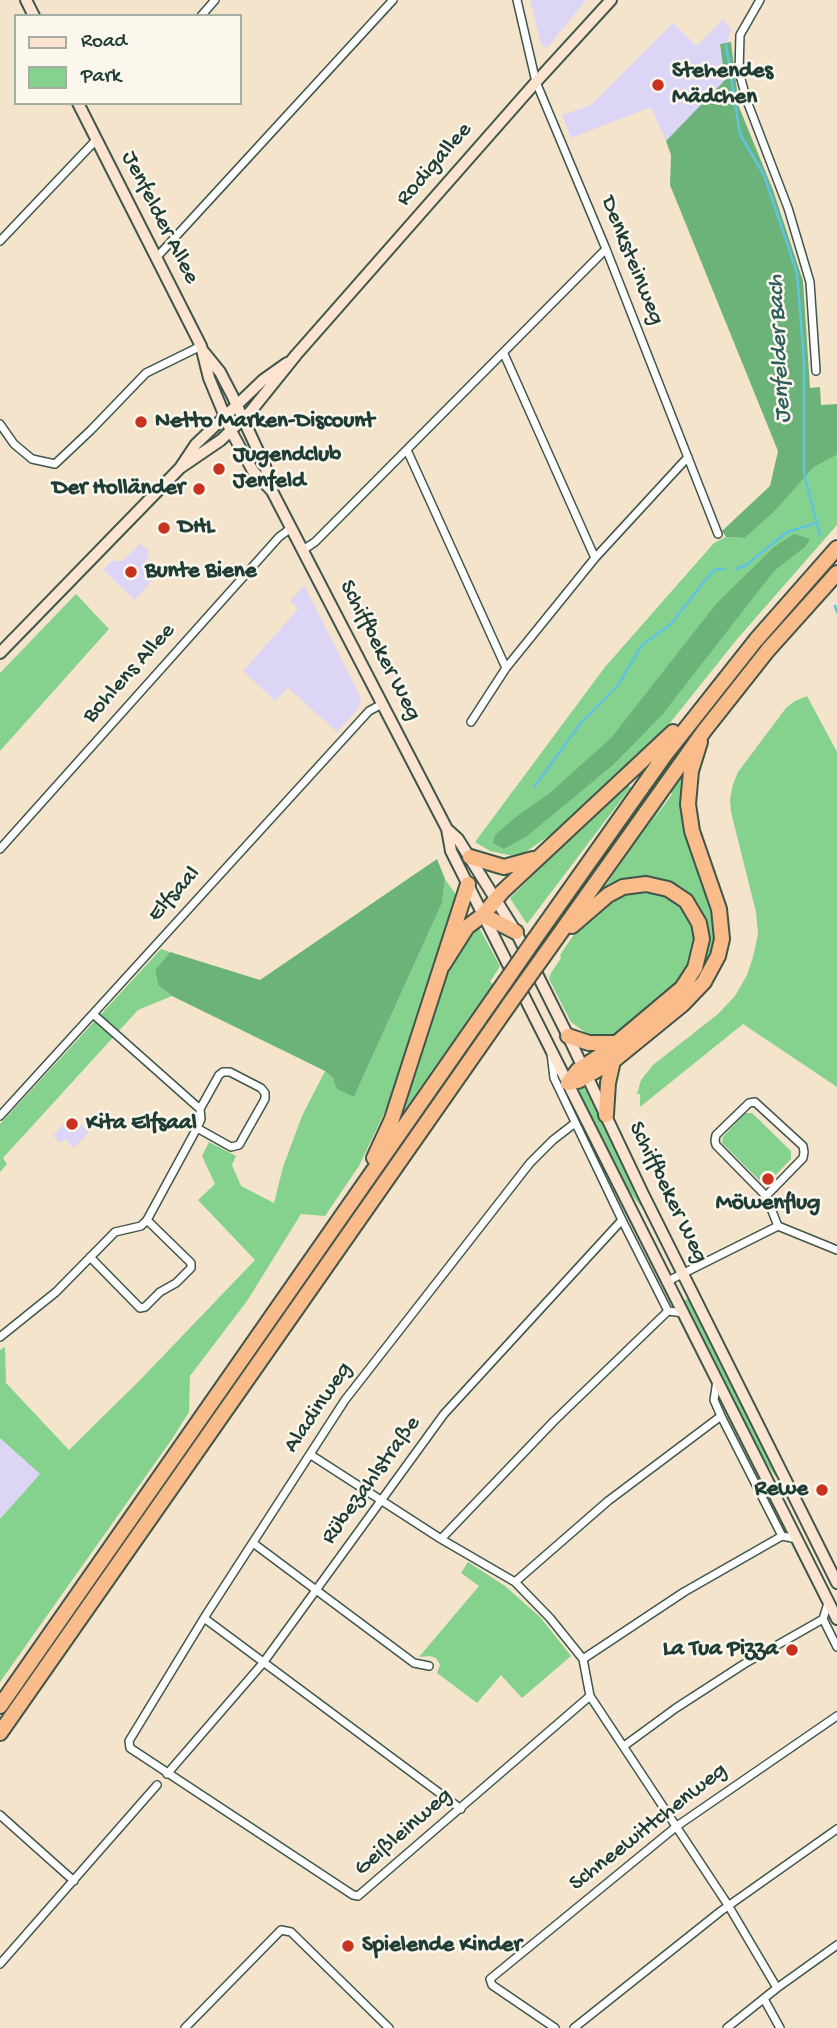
<!DOCTYPE html>
<html>
<head>
<meta charset="utf-8">
<style>
	body { margin:0 }
	#map { position:relative; width:837px; height:2028px; overflow:hidden; background:#f5e4cc; font-family:"Gochi Hand",sans-serif }
	canvas { display:block }
	.legend { position:absolute; left:14px; top:14px; width:228px; height:91px; box-sizing:border-box; background:#fbf7ec; border:2px solid #a3ada2; margin:0; padding:9px 12px; list-style:none; font-size:21px; color:#1f3d34 }
	.legend li { display:flex; align-items:center; gap:14px; height:35px }
	.legend b { width:35px; border:2px solid #a3ada2 }
</style>
</head>
<body>
<div id="map">
<canvas width="837" height="2028"></canvas>
<ul class="legend">
<li><b style="height:9px;background:#fde4d1"></b>Road</li>
<li><b style="height:19px;background:#85d18e"></b>Park</li>
</ul>
</div>
<script>
const ctx = document.querySelector('canvas').getContext('2d');
ctx.lineJoin = 'round';
function fillPath(path, color) { ctx.fillStyle = color; ctx.fill(path, 'evenodd'); }
const poly = rows => new Path2D(rows.map(r => 'M' + r).join(''));
function strokePath(path, color, width, dash) { ctx.strokeStyle = color; ctx.lineWidth = width; ctx.lineCap = dash ? 'butt' : 'round'; ctx.setLineDash(dash || []); ctx.stroke(path); }
function label(font, color, halo, rows, align = 'center') {
  ctx.font = font + ' "Gochi Hand",sans-serif'; ctx.lineWidth = 5; ctx.setLineDash([]); ctx.textBaseline = 'middle'; ctx.strokeStyle = halo; ctx.fillStyle = color; for (const [text, x, y, turn = 0] of rows) {
    ctx.save(); ctx.translate(x, y); ctx.rotate((+turn || 0) * Math.PI / 180); ctx.textAlign = isNaN(turn) ? turn : align; if (halo) ctx.strokeText(text, 0, 0); ctx.fillText(text, 0, 0); ctx.restore();
  }
}
fillPath(poly([
	[530,0,586,0,547,48,541,44],
	[723,19,731,30,727,43,720,44,726,80,666,141,651,107,571,138,562,115,591,105,673,23,697,46],
	[141,543,149,552,147,555,149,557,145,560,143,559,158,574,135,600,103,570,112,561,122,561],
	[304,585,361,698,359,708,337,732,288,688,275,701,243,671,298,609,290,601],
	[71,1116,89,1132,74,1148,65,1139,61,1143,53,1136],
	[0,1438,40,1474,0,1519]
]), '#ddd5f6');
fillPath(poly([
	[837,455,837,525,738,638,654,743,565,825,518,857,490,851,475,842,605,667,714,543,726,537,745,538,775,511,814,467],
	[76,594,109,629,0,751,0,673],
	[807,696,837,752,837,1087,743,1024,640,1107,640,1094,637,1094,641,1080,653,1065,718,1014,735,996,747,975,753,957,758,934,756,912,731,812,730,800,733,784,738,772,786,708,795,701],
	[686,770,713,904,716,945,700,979,672,1003,704,946,673,887,599,895,669,793,670,794,653,821,672,794,670,792],
	[625,785,631,787,527,924,510,898],
	[445,879,459,899,397,1086,359,1166,325,1216,301,1214,247,1301,190,1376,189,1412,172,1439,0,1682,0,1519,40,1474,0,1438,0,1350,5,1347,6,1383,69,1450,141,1379,255,1260,198,1200,215,1184,202,1156,209,1142,236,1156,232,1165,241,1186,274,1203,283,1167,302,1116,325,1071,354,1097,442,903],
	[642,889,668,895,687,912,695,932,695,944,688,968,675,987,613,1038,590,1039,589,1035,571,1022,549,979,551,973,561,958,560,955,577,930,618,896],
	[478,926,500,966,490,982,493,984,394,1125,443,977,465,935],
	[161,949,170,952,155,970,158,985,172,996,138,1010,3,1158,7,1164,0,1172,0,1124],
	[585,1088,644,1210,627,1189,580,1096,580,1089],
	[745,1113,752,1113,791,1151,791,1159,768,1183,760,1181,722,1143,723,1137],
	[688,1299,779,1478,775,1476,758,1452,683,1301],
	[468,1562,505,1586,540,1617,571,1656,522,1698,501,1675,477,1703,437,1673,440,1665,436,1658,430,1656,419,1657,479,1586,461,1573]
]), '#85d18e');
fillPath(poly([
	[731,42,739,107,773,190,803,281,810,388,820,387,821,405,837,404,837,455,814,467,775,511,745,538,726,537,722,531,770,486,778,451,670,185,671,155,666,141,725,80,720,44],
	[794,534,810,539,805,547,774,571,662,715,613,765,527,836,504,849,493,843,495,835,516,817,551,792,611,738,716,604,774,547],
	[437,859,445,879,442,903,354,1097,337,1089,333,1078,325,1071,172,996,158,985,155,970,170,952,260,980]
]), '#6cb379');
strokePath(poly([
	[726,45,740,134,764,175,797,273,804,360,804,474,820,535],
	[736,569,746,565,787,532,816,523],
	[835,606,837,612],
	[535,786,580,724,618,685,642,645,671,624,706,579,716,569,725,569]
]), '#61c3df', 2.5);
const street = poly([
	[517,0,536,82,606,249,718,534],
	[760,0,740,35,739,72,747,101,788,208,810,282,816,371],
	[201,16,215,0],
	[0,241,96,140],
	[156,258,393,0],
	[504,354,595,558],
	[0,424,14,444,32,459,55,464,91,430,146,373,201,346],
	[407,450,506,668],
	[303,550,315,542,606,249],
	[471,722,506,668,595,558,688,457],
	[0,849,279,537,291,528],
	[93,1014,200,1109],
	[551,1053,554,1078,622,1220,668,1311,684,1313],
	[0,1116,369,711,382,704],
	[575,1123,553,1140,530,1163,345,1400,204,1618,129,1741,130,1748,353,1895,358,1896,590,1696],
	[766,1196,803,1158,804,1152,803,1146,755,1102,749,1103,716,1135,715,1141,716,1145,766,1196,778,1226],
	[90,1257,140,1308,145,1307,160,1292,176,1283,191,1268,191,1263,147,1220],
	[668,1281,778,1226,837,1250],
	[0,1337,56,1292,115,1232,141,1226,147,1220,197,1128,201,1119,200,1109,219,1075,223,1072,230,1072,261,1088,265,1093,265,1099,239,1145,231,1147,197,1128],
	[717,1381,714,1400,721,1416,782,1536,797,1539],
	[311,1455,441,1539,515,1582,550,1618,583,1659,590,1696,728,1905,777,1988],
	[441,1539,554,1421,668,1311],
	[253,1543,414,1663,429,1666],
	[515,1582,608,1501,721,1416],
	[828,1603,823,1619,837,1647],
	[204,1618,461,1809],
	[583,1659,684,1592,782,1536],
	[624,1746,676,1708,744,1664,823,1619],
	[167,1774,263,1663,444,1414,622,1220],
	[0,1815,74,1881],
	[0,1964,157,1785],
	[764,1999,780,2028],
	[185,2028,281,1930,291,1932,389,2028],
	[555,2028,492,1985,490,1979,677,1826,837,1716],
	[574,2028,721,1911,837,1829],
	[727,2028,777,1988,837,1945]
]);
const secondary = poly([
	[26,0,34,16],
	[78,103,201,346,209,378,231,431,253,471,271,490],
	[203,351,220,372,232,395,265,466,273,493,447,829,451,851,837,1619],
	[180,468,221,440,251,411,296,355,536,82,611,0],
	[0,653,180,468,196,444,263,380,287,363],
	[447,829,458,839,516,932,568,1036,643,1194,837,1583]
]);
const highway = poly([
	[470,857,504,867,533,859],
	[483,915,516,932],
	[534,940,665,755,756,640,837,548],
	[543,957,704,731,768,650,837,573],
	[443,965,467,927,483,915,502,892,673,732],
	[568,1036,589,1043,616,1043],
	[568,1083,578,1081,613,1061,683,1004,704,982,718,956,722,939,719,909,692,831,688,804,691,771,700,742],
	[568,1083,578,1070,607,1051,682,988,695,968,702,939,699,923,686,901,668,889,646,884,623,887,608,895,572,926],
	[606,1115,608,1083,613,1061],
	[374,1158,392,1119,468,884],
	[0,1706,505,982],
	[0,1733,513,999]
]);
strokePath(street, '#3f564b', 10);
strokePath(secondary, '#3f564b', 14);
strokePath(highway, '#3f564b', 18);
strokePath(street, '#fff', 7);
strokePath(secondary, '#fde4d1', 10);
strokePath(highway, '#fabc8b', 14);
const highwayBridge = poly([
	[505,982,534,940],
	[513,999,543,957]
]);
strokePath(highwayBridge, '#3f564b', 18, []);
strokePath(highwayBridge, '#fabc8b', 14);
for (const [x, y, r, color] of [
	[658,85,7,"#c8321e"],
	[141,422,7,"#c8321e"],
	[219,469,7,"#c8321e"],
	[199,489,7,"#c8321e"],
	[164,528,7,"#c8321e"],
	[131,572,7,"#c8321e"],
	[72,1124,7,"#c8321e"],
	[768,1179,7,"#c8321e"],
	[822,1490,7,"#c8321e"],
	[792,1650,7,"#c8321e"],
	[348,1946,7,"#c8321e"]
]) { const dot = new Path2D(); dot.arc(x, y, r, 0, 2 * Math.PI); ctx.fillStyle = color; ctx.fill(dot); strokePath(dot, '#fbf7ec', 2.5); }
label('bold 23px', '#1f3d34', '#fbf7ec', [
	["Stehendes",672,72],
	["Mädchen",672,98],
	["Netto Marken-Discount",155,422],
	["Jugendclub",233,456],
	["Jenfeld",233,482],
	["Der Holländer",185,489,"right"],
	["DHL",178,528],
	["Bunte Biene",145,572],
	["Kita Elfsaal",86,1124],
	["Möwenflug",768,1204,"center"],
	["Rewe",808,1490,"right"],
	["La Tua Pizza",778,1650,"right"],
	["Spielende Kinder",362,1946]
], 'left');
label('23px', '#1f3d34', '#fbf7ec', [
	["Rodigallee",435,165,-49],
	["Jenfelder Allee",159,218,63],
	["Denksteinweg",631,261,68],
	["Schiffbeker Weg",379,651,63],
	["Bohlens Allee",130,674,-48],
	["Elfsaal",175,895,-48],
	["Schiffbeker Weg",667,1193,64],
	["Aladinweg",319,1408,-56],
	["Rübezahlstraße",372,1481,-54],
	["Schneewittchenweg",649,1828,-38],
	["Geißleinweg",404,1833,-41]
]);
label('italic 24px', '#305e5f', '#fbf7ec', [
	["Jenfelder Bach",781,349,-93]
]);
</script>
</body>
</html>
